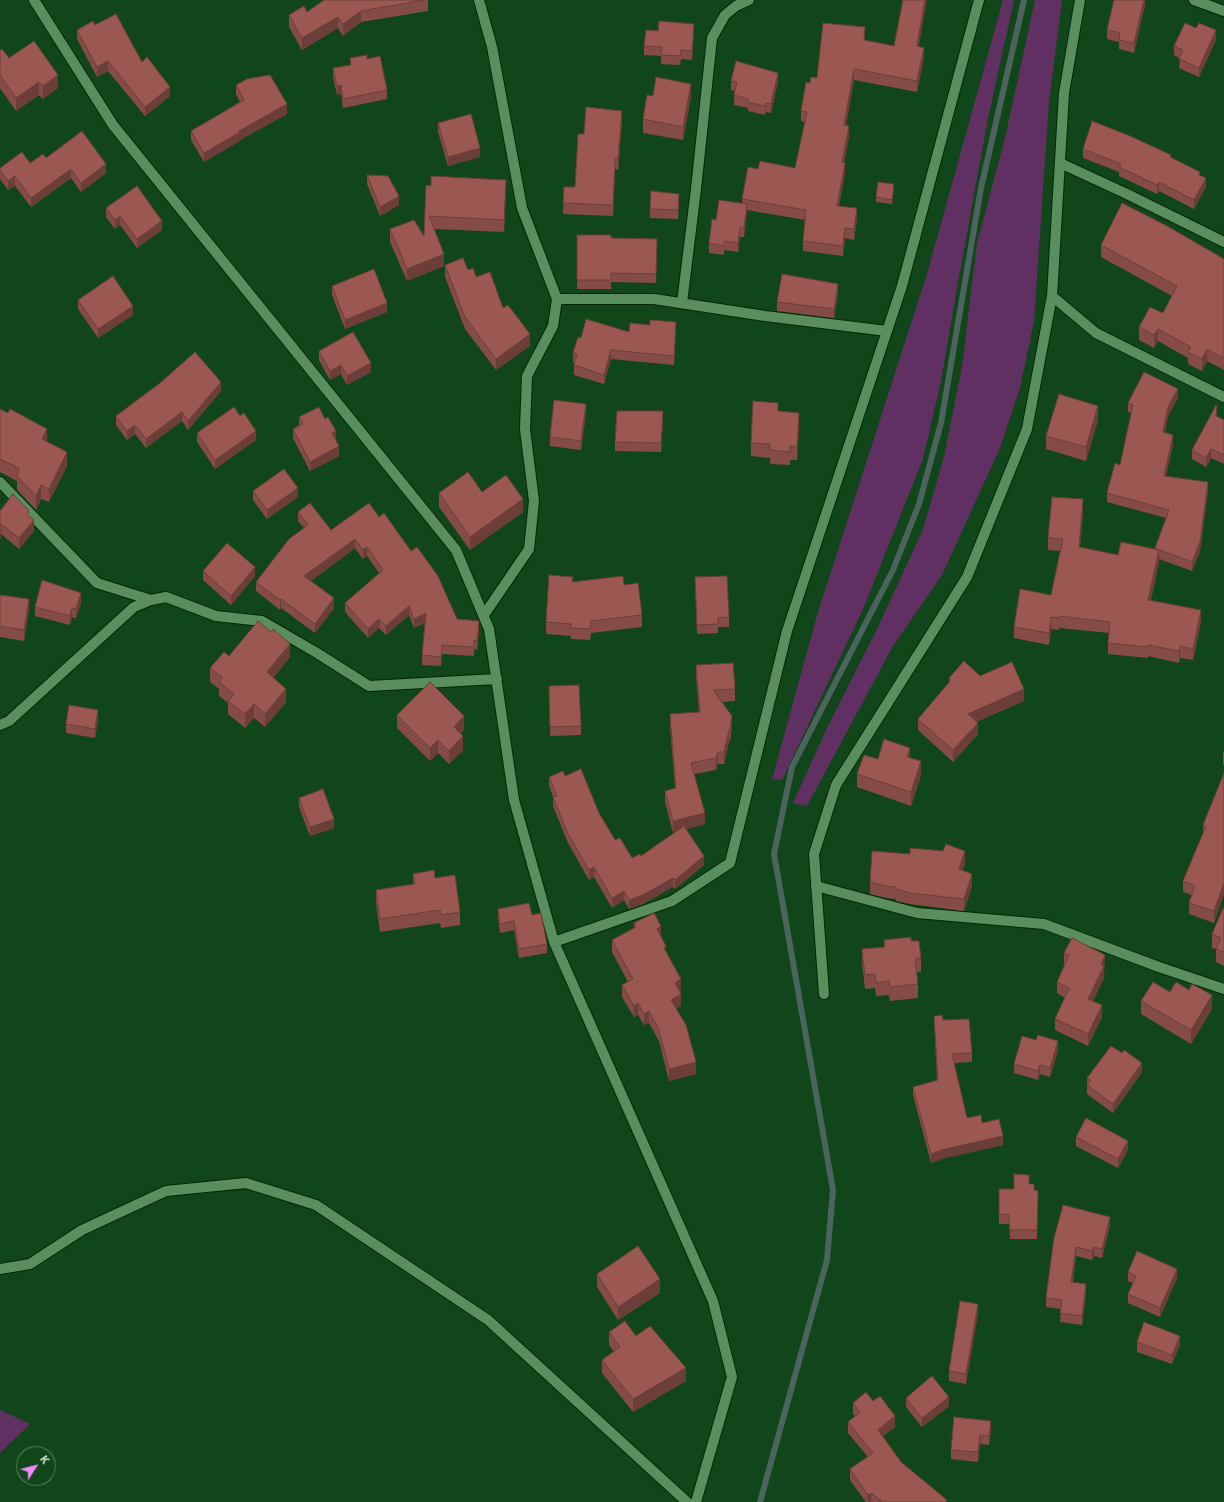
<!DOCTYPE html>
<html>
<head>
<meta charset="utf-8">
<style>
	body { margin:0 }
	#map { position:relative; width:1224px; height:1502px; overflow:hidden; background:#11451a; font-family:"Noto Sans",sans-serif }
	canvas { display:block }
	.north { position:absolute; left:16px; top:1446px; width:40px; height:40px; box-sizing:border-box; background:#11451a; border:1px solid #5b8560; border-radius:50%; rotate:54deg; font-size:11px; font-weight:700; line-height:16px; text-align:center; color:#c9e4ca }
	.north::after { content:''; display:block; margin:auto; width:14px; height:18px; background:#f18af4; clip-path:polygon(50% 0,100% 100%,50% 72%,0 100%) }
</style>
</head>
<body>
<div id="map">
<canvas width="1224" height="1502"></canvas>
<div class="north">K</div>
</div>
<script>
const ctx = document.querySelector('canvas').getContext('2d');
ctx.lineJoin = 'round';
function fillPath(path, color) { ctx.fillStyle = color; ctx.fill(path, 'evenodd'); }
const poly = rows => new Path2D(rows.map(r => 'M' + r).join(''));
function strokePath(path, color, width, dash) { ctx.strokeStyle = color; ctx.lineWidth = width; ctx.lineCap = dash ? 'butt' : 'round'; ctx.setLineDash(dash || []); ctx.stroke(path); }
fillPath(poly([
	[1003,0,1014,0,988,118,957,288,941,381,923,459,864,607,782,780,772,779,818,612,927,274],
	[1035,0,1062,0,1049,102,1034,321,1020,388,1000,448,942,575,893,646,807,806,793,803,828,726,879,625,923,529,944,457,962,367,977,243,1005,138],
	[0,1410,30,1424,0,1453]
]), '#613063');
strokePath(poly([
	[760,1502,827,1260,833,1190,774,854,792,767,893,570,919,504,941,423,981,188,1024,0]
]), '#4c645e', 6);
const street = poly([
	[34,0,113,125,456,550,489,629,514,800,554,942,713,1301,732,1377,696,1502],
	[479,0,492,47,522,208,557,299,553,326,527,376,525,429,534,501,529,549,484,615],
	[1194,0,1224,11],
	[1060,163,1127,194,1224,242],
	[1052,296,1096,333,1224,397],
	[557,299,654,299,765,316,887,331],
	[682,303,696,189,712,38,725,15,736,6,749,0],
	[0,482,97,583,151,600],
	[0,725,9,721,134,607,151,600,166,597,216,616,262,621,317,653,369,686,497,679],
	[816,886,917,913,1044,924,1159,967,1224,989],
	[554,942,672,901,730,863,787,631,902,286,979,0],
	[824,994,814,854,836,785,967,577,1027,429,1052,296,1064,93,1080,0],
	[0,1269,30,1264,82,1230,166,1191,246,1183,316,1205,488,1320,687,1502]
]);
strokePath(street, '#022908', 12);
strokePath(street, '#5b8e5f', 10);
fillPath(poly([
	[324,0,428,0,428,11,361,22,343,36,338,28,302,50,289,27,289,15,307,12],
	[1145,0,1145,5,1134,53,1119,49,1119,42,1107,39,1107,30],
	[95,25,142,62,170,96,145,116,108,71,97,77,77,39,77,30],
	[694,33,692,60,681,59,680,65,661,64,661,56,644,55,644,46],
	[865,40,894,46,924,58,917,92,854,80,846,125,849,137,844,162,845,173,839,206,857,219,854,240,845,238,843,256,803,251,803,241,805,220,747,210,744,237,740,237,738,252,724,250,724,255,709,253,709,243,716,220,742,204,742,199,758,169,795,168,805,122,801,121,801,111,810,83,817,78],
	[1216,40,1199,77,1179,68,1180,58,1174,55,1174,46],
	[0,50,9,58,58,88,43,99,39,95,16,111,0,88],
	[350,58,367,59,387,90,387,99,343,108,341,94,337,95,333,77,333,68,350,65],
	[731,81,778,82,771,113,766,112,765,115,748,111,748,108,734,105,734,95,735,91,731,90],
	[236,85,287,114,240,140,240,141,204,162,191,140,191,131,240,102,236,94],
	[653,96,691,97,683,140,643,133,643,119],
	[622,122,618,170,615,169,613,216,563,214,564,187,575,187,584,134],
	[438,123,480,157,448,166,438,132],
	[1083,149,1171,157,1200,176,1206,187,1194,209,1159,191,1157,194,1119,176,1119,172,1083,158],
	[46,158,106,173,81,192,71,178,31,207,15,186,8,190,0,179,0,168,30,163],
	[367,175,399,205,380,216,367,184],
	[426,185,506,192,504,232,434,229,444,266,407,281,390,242,390,229,424,236],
	[894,189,892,204,876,202,876,197],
	[679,203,678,219,650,218,650,209],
	[106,208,162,230,137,248,120,225,115,229,106,217],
	[577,235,611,238,657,239,656,283,611,282,611,289,577,289],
	[1101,245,1224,259,1224,370,1207,361,1202,371,1188,364,1188,358,1158,341,1154,348,1139,340,1139,327,1163,313,1172,296,1101,257],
	[445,265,468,270,476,277,503,308,530,346,496,370,465,329,445,277],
	[332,286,387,312,345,329,332,295],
	[838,293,834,318,777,311,777,302],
	[78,300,133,315,98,338,78,309],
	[676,331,674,365,611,359,604,384,574,375,574,365,575,363,573,362,573,353,581,338,629,332],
	[319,351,371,372,347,385,341,374,330,380,319,360],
	[160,383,221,391,188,430,182,421,146,448,135,434,127,440,116,425,116,416],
	[1178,398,1168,416,1165,433,1173,444,1166,476,1208,491,1200,551,1192,571,1159,559,1159,562,1151,600,1201,622,1193,660,1180,658,1179,663,1148,656,1148,658,1108,654,1108,643,1109,633,1059,628,1059,630,1051,629,1049,645,1014,638,1014,627,1051,595,1060,551,1048,550,1048,538,1083,511,1080,547,1118,555,1155,549,1155,548,1166,518,1107,502,1107,493,1120,465,1131,413,1128,412,1128,403],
	[0,409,47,442,67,466,49,502,41,499,36,510,17,490,17,481,0,472],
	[778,411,799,426,797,460,790,460,790,465,770,464,770,458,751,456,751,443],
	[586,413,581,450,550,446,550,437],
	[240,416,256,440,215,469,197,442,197,433],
	[299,417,336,440,339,456,310,471,293,438,293,429,299,425],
	[1217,417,1224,420,1224,464,1211,458,1206,467,1192,459,1192,450],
	[663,420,661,452,615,451,615,442],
	[1098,420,1086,461,1046,449,1046,436],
	[253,491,298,497,267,519,253,500],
	[482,492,523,512,470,550,439,507,439,493],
	[0,511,29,516,34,531,19,549,1,534,0,540],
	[298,512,331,530,379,517,457,619,479,630,477,650,474,649,474,656,442,654,441,666,422,665,422,655,425,623,414,628,409,615,386,635,379,628,368,638,345,612,345,603,379,573,367,556,363,559,355,548,311,581,334,608,315,633,281,608,280,610,256,591,256,582,304,528,298,521],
	[203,571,255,576,231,605,203,580],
	[695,577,729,617,729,627,718,627,718,633,697,634],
	[573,582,624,585,642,615,642,627,591,633,590,640,571,639,571,636,546,634,546,622],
	[0,595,29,610,24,641,0,637],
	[81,603,76,618,72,617,70,625,35,616,35,607],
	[229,656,290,657,273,678,286,702,265,727,254,718,245,728,228,714,228,703,219,696,219,689,210,682,210,668],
	[696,665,735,689,735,701,722,702,732,727,730,741,729,742,724,764,718,764,716,770,694,774,705,824,686,829,704,865,675,889,673,887,643,904,629,909,624,900,612,908,594,877,589,880,568,843,553,806,553,797,549,786,549,777,565,776,599,813,615,840,632,858,641,856,676,832,673,833,665,802,665,791,675,788,670,726,670,714,699,712,696,677],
	[980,676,1024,701,976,722,978,734,953,762,918,730,918,719,949,683,949,678],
	[549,686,581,726,581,735,550,736],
	[397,715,464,730,461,733,463,750,449,764,438,753,430,761,397,728],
	[98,719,95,738,66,733,66,724],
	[1224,750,1224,765,1223,765,1223,754],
	[910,758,921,775,911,806,857,787,857,774,878,759],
	[1224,773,1224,894,1214,923,1189,914,1189,903,1192,895,1183,892,1183,881,1203,833,1203,825],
	[299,798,334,828,310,836,299,807],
	[965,863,962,871,972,886,964,911,910,904,896,901,896,899,886,898,870,894,870,882],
	[413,874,435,878,460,912,460,925,441,928,440,923,380,932,376,903,376,890,413,884],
	[498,909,532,915,547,944,547,953,519,958,514,930,500,933,498,918],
	[1224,909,1224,966,1216,962,1216,949,1212,948,1212,934],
	[634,923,661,937,666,953,681,990,680,991,681,1006,676,1008,696,1074,669,1081,659,1041,649,1023,644,1025,638,1015,634,1017,622,997,622,985,628,982,612,952,612,940,634,928],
	[884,940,911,941,921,958,921,972,917,972,918,984,918,998,890,1001,889,995,876,996,875,988,865,989,862,962,862,949,884,947],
	[1064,953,1105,966,1104,968,1104,978,1093,1001,1102,1017,1088,1046,1055,1030,1055,1019,1065,998,1057,993,1057,982,1065,965,1064,965],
	[1170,992,1212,1009,1191,1044,1141,1014,1141,1001],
	[934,1016,943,1020,972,1053,972,1062,954,1063,967,1118,982,1123,1003,1145,945,1158,931,1163,913,1095,913,1087,937,1080],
	[1058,1050,1050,1077,1040,1074,1038,1080,1014,1073,1014,1064],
	[1142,1072,1113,1113,1087,1094,1087,1078],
	[1076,1137,1128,1150,1118,1168,1076,1146],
	[1029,1184,1034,1190,1038,1191,1037,1239,1010,1239,1009,1224,999,1224,999,1189,1014,1189],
	[1110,1226,1102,1258,1094,1256,1092,1260,1076,1256,1073,1282,1086,1293,1082,1325,1060,1322,1061,1309,1046,1307,1046,1298,1054,1238],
	[1128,1272,1177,1278,1160,1317,1128,1303,1128,1294,1133,1283,1128,1281],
	[597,1274,660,1293,618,1320,597,1287],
	[978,1313,966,1384,949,1381,949,1371],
	[609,1332,636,1336,686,1381,633,1412,602,1373,602,1360,614,1352,609,1345],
	[1137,1342,1180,1345,1172,1364,1137,1352],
	[906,1398,949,1406,922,1427,906,1407],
	[853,1403,895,1427,883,1436,901,1462,947,1502,866,1502,850,1480,850,1469,868,1457,848,1433,848,1422,855,1416,853,1414],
	[954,1417,991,1430,989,1445,980,1444,978,1462,951,1459,951,1450]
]), '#854c47');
fillPath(poly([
	[925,0,927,0,917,57,917,46],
	[1144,0,1145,0,1145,5,1134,53,1134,43],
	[361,11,361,22,343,36,343,24],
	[338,17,338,28,302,50,302,38],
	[694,24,694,33,692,60,692,51],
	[1216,30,1216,40,1199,77,1199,68],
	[924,48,924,58,917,92,917,81],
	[108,61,108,71,97,77,97,67],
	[854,69,854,80,844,136,844,125],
	[778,73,778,82,771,113,771,104],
	[58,75,58,88,43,99,43,86],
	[39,82,39,95,16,111,16,98],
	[691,84,691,97,683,140,683,127],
	[341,85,341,94,337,95,337,86],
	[170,87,170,96,145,116,145,107],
	[766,103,766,112,765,115,765,106],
	[287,104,287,114,240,140,240,141,204,162,204,153,239,131],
	[622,111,622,122,618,170,618,158],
	[849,126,849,137,842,172,842,162],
	[480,148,480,157,448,166,448,157],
	[615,158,615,169,613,216,613,205],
	[845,163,845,173,837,216,837,206],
	[106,164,106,173,81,192,81,183],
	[71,169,71,178,31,207,31,198],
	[15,176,15,186,8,190,8,181],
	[1206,178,1206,187,1194,209,1194,200],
	[506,180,506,192,504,232,504,220],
	[1159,182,1159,191,1157,194,1157,185],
	[894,184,894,189,892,204,892,200],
	[679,194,679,203,678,219,678,210],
	[399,196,399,205,380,216,380,207],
	[747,204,747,214,744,237,744,228],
	[857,208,857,219,854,240,854,229],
	[120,216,120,225,115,229,115,220],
	[162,221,162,230,137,248,137,239],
	[740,228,740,237,738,252,738,243],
	[845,228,845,238,843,256,843,246],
	[444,254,444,266,407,281,407,269],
	[838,284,838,293,834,318,834,309],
	[387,303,387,312,345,329,345,320],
	[133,306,133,315,98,338,98,329],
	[676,322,676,331,674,365,674,356],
	[1158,329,1158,341,1154,348,1154,335],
	[530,334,530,346,496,370,496,359],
	[1207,349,1207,361,1202,371,1202,359],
	[611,350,611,359,604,384,604,375],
	[371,363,371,372,347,385,347,376],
	[341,365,341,374,330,380,330,371],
	[221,382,221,391,188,430,188,421],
	[1178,389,1178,398,1168,416,1163,442,1163,432,1168,407],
	[586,404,586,413,581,450,581,441],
	[1098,406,1098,420,1086,461,1086,447],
	[663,411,663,420,661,452,661,443],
	[182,412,182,421,146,448,146,439],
	[799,413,799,426,797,460,797,447],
	[135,425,135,434,127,440,127,431],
	[47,429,47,442,42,439],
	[256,431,256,440,215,469,215,460],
	[336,431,336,440,332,433],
	[1173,435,1173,444,1164,485,1164,476],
	[339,446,339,456,310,471,310,462],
	[1211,449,1211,458,1206,467,1206,458],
	[67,452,67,466,49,502,49,489],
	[1208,482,1208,491,1200,551,1192,571,1192,562],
	[41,485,41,499,36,510,36,496],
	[298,488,298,497,267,519,267,510],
	[523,499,523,512,470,550,470,537],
	[1083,499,1083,511,1079,558,1079,547],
	[34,520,34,531,19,549,19,538],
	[1,524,1,534,0,540,0,529],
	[355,539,355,548,304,586,304,576],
	[367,547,367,556,363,559,363,550],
	[1159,550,1159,562,1148,611,1148,600],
	[255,567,255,576,231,605,231,596],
	[81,593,81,603,76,618,76,609],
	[334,598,334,608,315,633,315,624],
	[29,599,29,610,24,641,24,630],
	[281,599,281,608,280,610,280,600],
	[409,606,409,615,386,635,386,626],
	[72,608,72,617,70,625,70,616],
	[1201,610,1201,622,1193,660,1193,649],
	[426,613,426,622,414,628,414,619],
	[1051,617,1051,629,1049,645,1049,633],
	[379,619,379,628,368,638,368,629],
	[479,621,479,630,477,650,477,641],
	[290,644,290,657,267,686,267,672],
	[442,645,442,654,441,666,441,657],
	[1180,646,1180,658,1179,663,1179,651],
	[286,689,286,702,265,727,265,714],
	[1024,689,1024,701,968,725,968,714],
	[254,704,254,718,245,728,245,714],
	[98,710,98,719,95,738,95,729],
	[464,716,464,730,454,740,454,727],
	[732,716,732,727,730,741,730,730],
	[978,723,978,734,953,762,953,750],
	[729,730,729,742,724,764,724,752],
	[463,736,463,750,449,764,449,751],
	[438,740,438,753,430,761,430,748],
	[910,748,910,762,907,757],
	[718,752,718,764,716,770,716,758],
	[921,761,921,775,911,806,911,792],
	[705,813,705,824,673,833,673,821],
	[334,819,334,828,310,836,310,827],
	[965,851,965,863,959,881,959,869],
	[704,856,704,865,675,889,675,880],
	[594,867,594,877,589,880,589,870],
	[972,874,972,886,964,911,964,899],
	[673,878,673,887,643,904,629,909,629,900],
	[1224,883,1224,894,1214,923,1214,911],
	[624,891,624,900,612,908,612,898],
	[661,926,661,937,657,929],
	[666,946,666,958,664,948],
	[1105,955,1104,978,1088,1011,1088,999,1101,964],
	[681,979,681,990,675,994,675,983],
	[681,994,681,1006,671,1011,671,1000],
	[1212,995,1212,1009,1191,1044,1191,1030],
	[638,1003,638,1015,634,1017,634,1006],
	[1102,1005,1102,1017,1088,1046,1088,1034],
	[649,1011,649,1023,644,1025,644,1014],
	[1058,1041,1058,1050,1050,1077,1050,1068],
	[696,1062,696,1074,669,1081,669,1069],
	[1142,1063,1142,1072,1113,1113,1113,1104],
	[1040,1065,1040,1074,1038,1080,1038,1071],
	[1003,1136,1003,1145,945,1158,931,1163,931,1154,945,1149],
	[1128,1141,1128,1150,1118,1168,1118,1159],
	[1110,1217,1110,1226,1102,1258,1102,1249],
	[1076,1247,1076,1256,1071,1291,1071,1282],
	[1094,1247,1094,1256,1092,1260,1092,1251],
	[1177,1269,1177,1278,1160,1317,1160,1308],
	[660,1279,660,1293,618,1320,618,1307],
	[1086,1284,1086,1293,1082,1325,1082,1316],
	[978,1304,978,1313,966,1384,966,1374],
	[1180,1336,1180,1345,1172,1364,1172,1355],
	[686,1368,686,1381,633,1412,633,1399],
	[949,1397,949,1406,922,1427,922,1418],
	[895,1416,895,1427,878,1440,878,1430],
	[991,1421,991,1430,989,1445,989,1436],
	[980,1435,980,1444,978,1462,978,1452],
	[871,1493,871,1502,868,1502,868,1495]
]), '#6c3e39');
const building = poly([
	[324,0,425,0,361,11,343,24,338,17,302,38,289,15,304,6,307,12,324,0],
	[903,0,925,0,917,46,924,48,917,81,854,69,844,125,849,126,842,162,845,163,837,206,857,208,854,229,845,228,843,246,803,241,806,210,742,199,748,167,758,169,760,161,795,168,807,112,801,111,806,82,810,83,811,77,817,78,823,23,865,27,864,40,894,46,903,0],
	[1114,0,1144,0,1134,43,1119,40,1120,33,1107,30,1114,0],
	[116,14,142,62,147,57,170,87,145,107,108,61,97,67,77,30,93,21,95,25,116,14],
	[659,21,694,24,692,51,681,50,680,56,661,55,662,47,644,46,646,30,658,31,659,21],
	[1185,23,1196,28,1199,23,1216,30,1199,68,1179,59,1183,50,1174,46,1185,23],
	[34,41,58,75,43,86,39,82,16,98,0,75,0,50,2,49,9,58,34,41],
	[367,55,367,59,380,56,387,90,343,99,341,85,337,86,333,68,351,65,350,58,367,55],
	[736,61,778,73,771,104,766,103,765,106,748,102,748,99,734,95,737,82,731,81,736,61],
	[270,75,287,104,239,131,240,132,204,153,191,131,244,100,236,85,247,79,270,75],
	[656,77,691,84,683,127,643,119,647,95,653,96,656,77],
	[586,107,622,111,618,158,615,158,613,205,563,203,564,187,575,187,578,134,584,134,586,107],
	[471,114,480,148,448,157,438,123,471,114],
	[1092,121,1130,136,1171,155,1170,157,1200,172,1199,175,1206,178,1194,200,1159,182,1157,185,1119,167,1121,164,1083,149,1092,121],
	[82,131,106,164,81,183,71,169,31,198,15,176,8,181,0,170,0,168,22,152,30,163,43,154,46,158,82,131],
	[367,175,388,176,399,196,380,207,367,175],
	[431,176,506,180,504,220,429,216,444,254,407,269,390,229,414,220,424,236,426,185,431,186,431,176],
	[878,182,894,184,892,200,876,197,878,182],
	[137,186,162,221,137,239,120,216,115,220,106,208,137,186],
	[651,191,679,194,678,210,650,209,651,191],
	[719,200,747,204,744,228,740,228,738,243,724,241,724,246,709,243,712,219,716,220,719,200],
	[1122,203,1167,226,1224,259,1224,358,1207,349,1202,359,1188,352,1191,347,1158,329,1154,335,1139,327,1150,307,1163,313,1177,286,1101,245,1122,203],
	[577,235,611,235,611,238,657,239,656,274,611,273,611,280,577,280,577,235],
	[463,258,468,270,473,268,476,277,490,272,503,308,508,305,530,334,496,359,465,317,445,265,463,258],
	[374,269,387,303,345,320,332,286,374,269],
	[782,274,838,284,834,309,777,302,782,274],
	[113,276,133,306,98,329,78,300,113,276],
	[586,319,629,332,630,323,650,325,650,320,676,322,674,356,611,350,604,375,574,365,577,354,573,353,578,337,581,338,586,319],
	[353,332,371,363,347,376,341,365,330,371,319,351,353,332],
	[195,352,221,382,188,421,182,412,146,439,135,425,127,431,116,416,160,383,195,352],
	[1144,372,1178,389,1168,407,1163,432,1173,435,1164,476,1208,482,1200,542,1192,562,1155,548,1169,510,1107,493,1115,463,1120,465,1133,405,1128,403,1144,372],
	[1059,394,1098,406,1086,447,1046,436,1059,394],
	[554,400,586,404,581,441,550,437,554,400],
	[753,401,778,403,778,411,799,413,797,447,790,446,790,452,770,450,770,444,751,443,753,401],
	[1216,405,1217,406,1216,416,1224,420,1224,455,1211,449,1206,458,1192,450,1216,405],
	[234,407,240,416,244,413,256,431,215,460,197,433,234,407],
	[319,407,325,419,328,417,336,431,332,433,339,446,310,462,293,429,303,424,299,417,319,407],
	[0,409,8,413,10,409,47,429,42,439,67,452,49,489,41,485,36,496,17,476,19,468,0,459,0,409],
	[617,411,663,411,661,443,615,442,617,411],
	[284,469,298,488,267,510,253,491,284,469],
	[468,472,482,492,506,475,523,499,470,537,439,493,468,472],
	[13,494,29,511,27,514,34,520,19,538,1,524,0,529,0,511,13,494],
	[1052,497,1083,499,1079,547,1118,555,1121,542,1159,550,1148,600,1201,610,1193,649,1180,646,1179,651,1148,645,1148,647,1108,643,1110,622,1059,616,1059,618,1051,617,1049,633,1014,627,1020,589,1051,595,1063,539,1048,538,1052,497],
	[310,503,331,530,369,503,379,517,384,513,411,551,417,547,438,576,457,619,479,621,477,641,474,640,474,647,442,645,441,657,422,655,426,613,414,619,409,606,386,626,379,619,368,629,345,603,383,570,367,547,363,550,355,539,304,576,334,598,315,624,281,599,280,600,256,582,289,539,308,525,298,512,310,503],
	[227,543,255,567,231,596,203,571,227,543],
	[549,575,573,577,572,582,623,576,624,585,638,583,642,615,591,621,590,629,571,628,571,624,546,622,549,575],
	[727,576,729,617,718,618,718,624,697,625,695,577,727,576],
	[42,580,81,593,76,609,72,608,70,616,35,607,42,580],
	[0,595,29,599,24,630,0,626,0,595],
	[258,621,271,632,273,629,290,644,267,672,286,689,265,714,254,704,245,714,228,701,234,694,219,682,223,678,210,668,224,652,229,656,258,621],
	[964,661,980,676,1012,662,1024,689,968,714,978,723,953,750,918,719,951,680,949,678,964,661],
	[733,663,735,689,713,690,732,716,730,730,729,730,724,752,718,752,716,758,691,763,705,813,673,821,665,791,676,788,670,714,700,712,696,665,733,663],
	[430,682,464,716,454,727,463,736,449,751,438,740,430,748,397,715,430,682],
	[579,685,581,726,550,727,549,686,579,685],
	[69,705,98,710,95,729,66,724,69,705],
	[884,739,910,748,907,757,921,761,911,792,857,774,864,755,878,759,884,739],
	[581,769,599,813,615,840,620,838,632,858,640,854,641,856,684,826,704,856,675,880,673,878,643,895,629,900,624,891,612,898,594,867,589,870,568,834,553,797,557,796,549,777,563,771,565,776,581,769],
	[1224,773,1224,883,1214,911,1189,903,1195,886,1183,881,1206,826,1203,825,1224,773],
	[323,789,334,819,310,827,299,798,323,789],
	[946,844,965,851,959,869,972,874,964,899,910,893,896,889,896,887,886,886,870,882,872,851,910,854,910,848,943,851,946,844],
	[434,870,435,878,455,875,460,912,441,915,440,910,380,919,376,890,415,884,413,874,434,870],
	[529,903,532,915,541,913,547,944,519,949,514,921,500,924,498,909,529,903],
	[1223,908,1224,909,1224,952,1216,949,1221,938,1212,934,1223,908],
	[654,913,661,926,657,929,666,946,664,948,681,979,675,983,681,994,671,1000,686,1025,696,1062,669,1069,659,1030,649,1011,644,1014,638,1003,634,1006,622,985,633,979,612,940,636,927,634,923,654,913],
	[911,937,911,941,919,941,921,958,915,959,918,984,890,987,889,981,876,983,875,974,865,975,862,949,885,947,884,940,911,937],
	[1072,938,1105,955,1101,964,1104,966,1088,999,1102,1005,1088,1034,1055,1019,1069,988,1057,982,1069,955,1064,953,1072,938],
	[1153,982,1170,992,1176,982,1189,990,1192,984,1212,995,1191,1030,1141,1001,1153,982],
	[942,1015,943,1020,969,1019,972,1053,952,1054,967,1118,981,1115,982,1123,999,1119,1003,1136,945,1149,931,1154,913,1087,938,1080,934,1016,942,1015],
	[1038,1035,1058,1041,1050,1068,1040,1065,1038,1071,1014,1064,1022,1036,1036,1040,1038,1035],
	[1111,1046,1122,1053,1124,1050,1142,1063,1113,1104,1087,1085,1091,1080,1087,1078,1111,1046],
	[1086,1118,1128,1141,1118,1159,1076,1137,1086,1118],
	[1014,1174,1029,1175,1029,1184,1034,1184,1034,1190,1038,1191,1037,1230,1010,1230,1009,1215,999,1214,999,1189,1014,1189,1014,1174],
	[1063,1205,1110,1217,1102,1249,1094,1247,1092,1251,1076,1247,1071,1282,1086,1284,1082,1316,1060,1313,1062,1300,1046,1298,1054,1238,1063,1205],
	[638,1246,660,1279,618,1307,597,1274,638,1246],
	[1137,1251,1177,1269,1160,1308,1128,1294,1136,1276,1128,1272,1137,1251],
	[960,1301,978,1304,966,1374,949,1371,960,1301],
	[625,1321,636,1336,650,1326,686,1368,633,1399,602,1360,620,1347,609,1332,625,1321],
	[1144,1322,1180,1336,1172,1355,1137,1342,1144,1322],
	[932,1376,949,1397,922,1418,906,1398,932,1376],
	[866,1392,873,1401,880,1396,895,1416,878,1430,901,1462,947,1500,945,1502,883,1502,871,1493,868,1495,850,1469,873,1453,848,1422,860,1412,853,1403,866,1392],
	[954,1417,991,1421,989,1436,980,1435,978,1452,951,1450,954,1417]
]);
fillPath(building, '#9b5852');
strokePath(building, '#6c3e39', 1);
</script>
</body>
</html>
